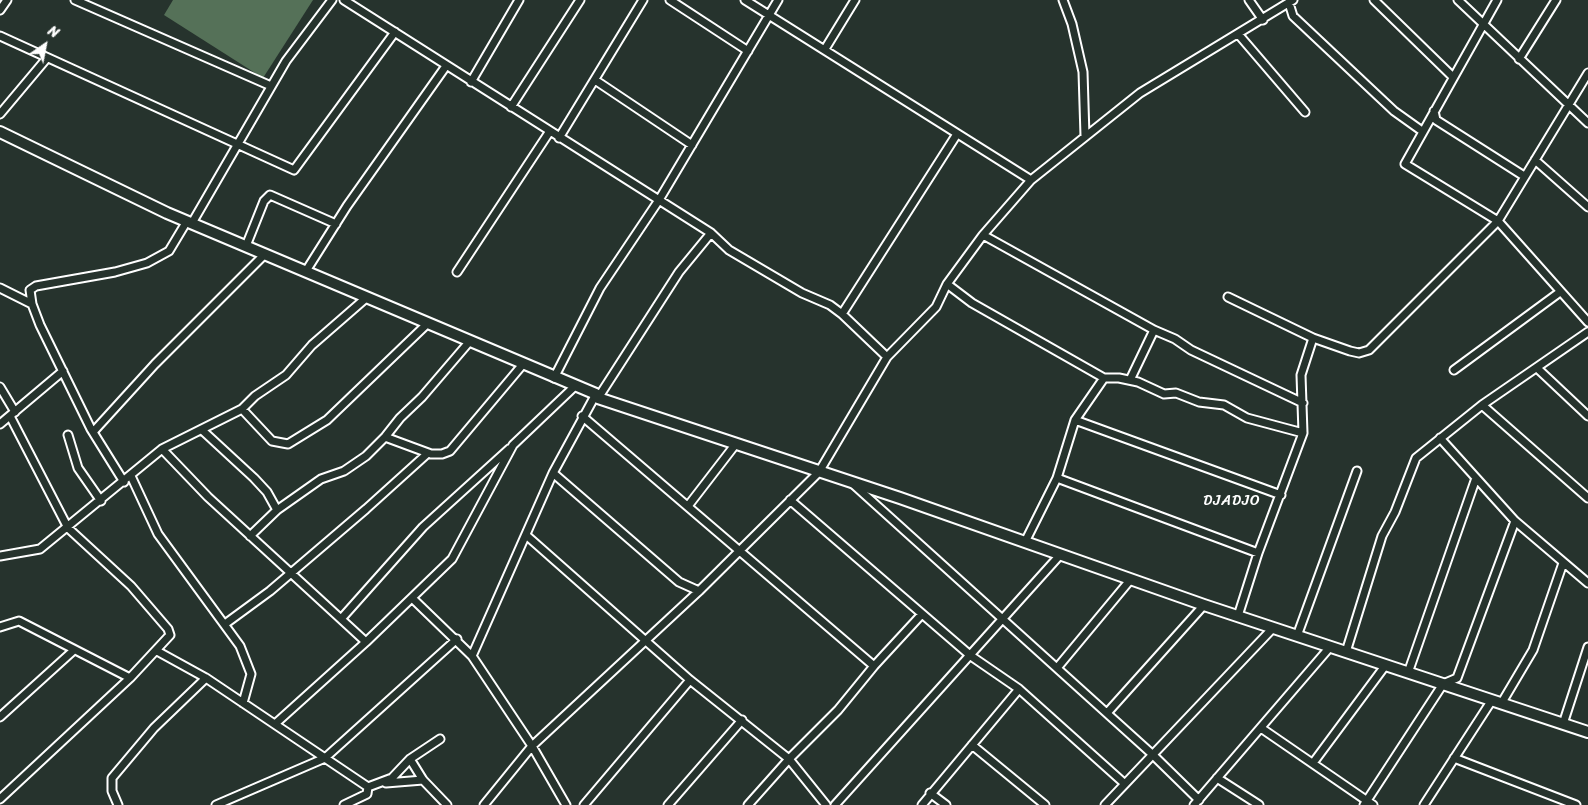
<!DOCTYPE html>
<html>
<head>
<meta charset="utf-8">
<style>
	body { margin:0 }
	#map { position:relative; width:1588px; height:805px; overflow:hidden; background:#26332d; font-family:Sriracha,sans-serif }
	canvas { display:block }
	.north { position:absolute; left:20px; top:20px; width:50px; height:50px; -webkit-text-stroke:4px #26332d; paint-order:stroke; rotate:33deg; font-size:14px; font-weight:700; line-height:20px; text-align:center; color:#fff }
	.north::after { content:''; display:block; margin:auto; width:18px; height:22px; background:#fff; clip-path:polygon(50% 0,100% 100%,50% 72%,0 100%) }
</style>
</head>
<body>
<div id="map">
<canvas width="1588" height="805"></canvas>
<div class="north">N</div>
</div>
<script>
const ctx = document.querySelector('canvas').getContext('2d');
ctx.lineJoin = 'round';
function fillPath(path, color) { ctx.fillStyle = color; ctx.fill(path, 'evenodd'); }
const poly = rows => new Path2D(rows.map(r => 'M' + r).join(''));
function strokePath(path, color, width, dash) { ctx.strokeStyle = color; ctx.lineWidth = width; ctx.lineCap = dash ? 'butt' : 'round'; ctx.setLineDash(dash || []); ctx.stroke(path); }
function label(font, color, halo, rows, align = 'center') {
  ctx.font = font + ' Sriracha,sans-serif'; ctx.lineWidth = 4; ctx.setLineDash([]); ctx.textBaseline = 'middle'; ctx.strokeStyle = halo; ctx.fillStyle = color; for (const [text, x, y, turn = 0] of rows) {
    ctx.save(); ctx.translate(x, y); ctx.rotate((+turn || 0) * Math.PI / 180); ctx.textAlign = isNaN(turn) ? turn : align; if (halo) ctx.strokeText(text, 0, 0); ctx.fillText(text, 0, 0); ctx.restore();
  }
}
fillPath(poly([
	[173,0,313,0,263,78,164,15]
]), '#557158');
const minor = poly([
	[75,0,271,86],
	[344,0,711,233,729,250,802,293,830,305,842,314,887,357],
	[670,0,748,51],
	[745,0,1031,180],
	[1063,0,1072,24,1083,72,1085,136],
	[1249,0,1263,20],
	[1374,0,1453,77],
	[1458,0,1588,123],
	[1497,0,1405,164,1498,221,1588,322],
	[1289,3,1293,16,1394,111,1422,131],
	[0,10,7,0],
	[1239,35,1305,112],
	[0,36,294,170,395,32],
	[825,49,855,0],
	[1519,59,1556,0],
	[595,80,692,145],
	[471,82,519,0],
	[511,107,580,0],
	[1434,111,1436,120,1524,176],
	[0,114,47,58],
	[559,138,643,0],
	[1535,160,1588,207],
	[192,223,286,61,332,0],
	[983,235,1154,330,1175,339,1191,350,1303,403],
	[246,246,264,201,270,195,336,224],
	[306,271,347,206,446,66],
	[457,272,550,131],
	[947,284,972,303,1104,378,1119,378,1138,382,1164,394,1176,393,1199,402,1224,405,1247,418,1303,433],
	[0,288,32,304],
	[1228,297,1313,338,1350,351,1359,353,1369,350,1498,221,1588,73],
	[842,314,957,134],
	[1537,368,1588,416],
	[1454,370,1560,292],
	[554,378,600,288,659,200,778,0],
	[1130,380,1154,330],
	[0,387,15,412],
	[598,398,679,272,711,233],
	[1482,405,1588,498],
	[242,409,272,441,288,444,327,420,427,324],
	[582,416,874,666],
	[1075,420,1281,495],
	[0,424,63,371],
	[202,430,254,478,267,492,277,510],
	[93,432,155,364,265,254],
	[68,435,78,468,101,501],
	[385,437,431,454,442,454,450,451,524,363],
	[1440,438,1515,521,1588,583],
	[162,449,208,497,341,619],
	[553,473,679,582,699,591],
	[131,476,158,534,240,646,251,674,243,703],
	[1057,478,1258,553],
	[124,482,91,429,40,325,32,304,30,290,36,286,115,272,147,263,169,251,187,221],
	[853,484,1152,754,1199,800],
	[790,500,971,656,1019,689,1125,784],
	[688,506,735,445],
	[526,535,690,680,789,759,826,805],
	[250,536,277,510,321,479,344,471,366,456,385,437,400,418,422,397,470,341],
	[1025,542,1057,478,1075,420,1104,378],
	[0,556,40,549,162,449,242,409,255,396,286,375,312,345,366,298],
	[412,598,472,656,532,746,566,805],
	[1238,616,1258,553,1303,433,1301,375,1313,338],
	[225,624,270,591,366,509,428,453],
	[0,627,19,621,130,678],
	[1297,636,1357,471],
	[366,642,341,619,423,527,509,449],
	[157,651,206,678,368,787,367,794,344,805],
	[1346,652,1382,536,1395,512,1416,458,1482,405,1588,332],
	[472,656,553,473,596,394],
	[1057,668,1131,579],
	[1408,673,1476,478],
	[1501,704,1533,650,1563,563],
	[1107,713,1204,605],
	[0,717,74,650],
	[275,724,366,642,452,559,513,445,575,386],
	[1563,724,1588,647],
	[1261,728,1373,805],
	[972,745,1045,805],
	[1454,758,1576,805],
	[410,759,423,780,447,805],
	[1313,763,1385,666],
	[1217,778,1259,805],
	[386,783,423,780],
	[368,787,392,778,410,759,440,739],
	[930,793,946,805],
	[0,799,130,678,170,635,168,629,131,586,68,528,10,416],
	[118,805,112,791,112,778,154,728,206,678],
	[216,805,325,758,457,639],
	[484,805,532,746,699,591,819,472,887,357,936,307,947,284,983,235,1031,180,1140,93,1293,0],
	[584,805,690,680],
	[668,805,742,720],
	[748,805,789,759,838,710,874,666,922,614],
	[835,805,1060,555],
	[922,805,1019,689],
	[1105,805,1273,628],
	[1194,805,1330,647],
	[1364,805,1443,684,1457,678,1515,521],
	[1424,805,1492,700]
]);
const secondary = poly([
	[0,132,167,213,596,394,598,398,900,498,1204,605,1588,732]
]);
strokePath(minor, '#fff', 11);
strokePath(secondary, '#fff', 14);
strokePath(minor, '#26332d', 7);
strokePath(secondary, '#26332d', 10);
ctx.letterSpacing = '1px';
label('15px', '#fff', '#26332d', [
	["DJADJO",1232,501]
]);
ctx.letterSpacing = '0px';
</script>
</body>
</html>
